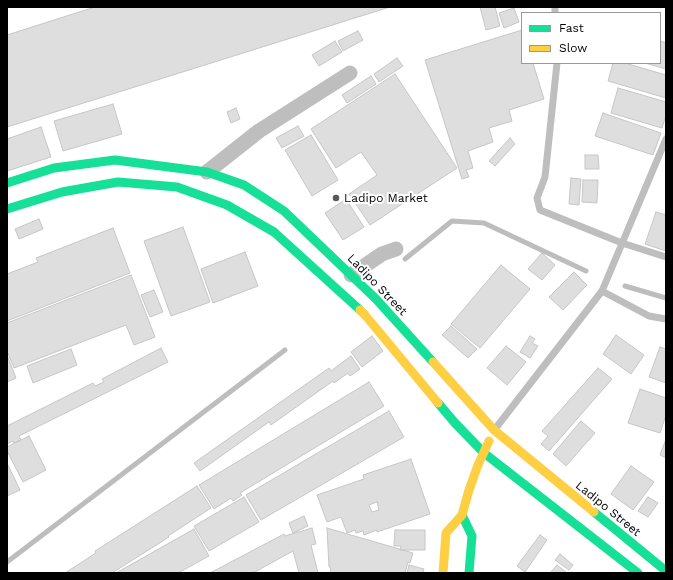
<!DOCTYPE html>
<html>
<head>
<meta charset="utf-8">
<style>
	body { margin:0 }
	#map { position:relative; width:673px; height:580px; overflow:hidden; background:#fff; font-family:"Work Sans",sans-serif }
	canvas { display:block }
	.frame { position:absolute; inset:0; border:8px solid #000; pointer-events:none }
	.legend { position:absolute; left:521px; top:12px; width:140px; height:52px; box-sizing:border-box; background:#fff; border:1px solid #999; margin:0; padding:5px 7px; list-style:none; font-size:12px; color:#000 }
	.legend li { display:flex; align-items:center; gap:8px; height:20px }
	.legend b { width:20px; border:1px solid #999 }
</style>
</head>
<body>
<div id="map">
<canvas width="673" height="580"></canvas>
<div class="frame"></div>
<ul class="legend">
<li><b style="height:5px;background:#16e098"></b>Fast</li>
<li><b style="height:5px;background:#ffcf43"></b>Slow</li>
</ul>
</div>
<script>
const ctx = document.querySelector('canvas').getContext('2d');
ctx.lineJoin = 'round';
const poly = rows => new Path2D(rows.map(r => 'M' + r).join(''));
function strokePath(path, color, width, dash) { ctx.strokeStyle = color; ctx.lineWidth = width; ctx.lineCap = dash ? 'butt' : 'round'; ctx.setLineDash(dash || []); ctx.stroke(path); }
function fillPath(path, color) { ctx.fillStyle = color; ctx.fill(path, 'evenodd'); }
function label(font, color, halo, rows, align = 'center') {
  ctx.font = font + ' "Work Sans",sans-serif'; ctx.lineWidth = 4; ctx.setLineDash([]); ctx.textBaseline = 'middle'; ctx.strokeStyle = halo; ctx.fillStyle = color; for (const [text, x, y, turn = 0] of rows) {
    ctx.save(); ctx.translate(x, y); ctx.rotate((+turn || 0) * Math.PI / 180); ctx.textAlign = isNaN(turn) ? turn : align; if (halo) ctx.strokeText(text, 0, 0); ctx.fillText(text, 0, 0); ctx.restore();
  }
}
strokePath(poly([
	[405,259,452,221,484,223,586,271],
	[625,286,666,298],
	[7,562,285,350]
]), '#bdbdbd', 5);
const building = poly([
	[95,7,390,7,7,127,7,35,95,7],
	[480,7,495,7,500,26,486,30,480,7],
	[514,8,519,22,504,28,499,13,514,8],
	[522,30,522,63,533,63,544,99,509,110,512,121,489,128,493,142,468,151,473,168,466,170,469,177,462,179,425,60,522,30],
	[358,31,363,40,343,51,338,41,358,31],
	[335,41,342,52,319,66,312,55,335,41],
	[660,41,666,43,666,69,645,63,660,63,660,41],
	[397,58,403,66,379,82,374,74,397,58],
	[613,63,625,63,666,75,666,98,608,81,613,63],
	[395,74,457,168,370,225,349,194,377,175,361,152,336,168,311,129,395,74],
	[371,76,376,84,347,103,342,95,371,76],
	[618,88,666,102,666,115,662,128,611,113,618,88],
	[113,104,122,134,63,151,54,121,113,104],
	[236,108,240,119,231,123,227,112,236,108],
	[603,113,661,133,653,155,595,136,603,113],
	[298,126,304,136,282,148,276,138,298,126],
	[41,127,51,157,7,171,7,139,41,127],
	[311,135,338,180,312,196,285,150,311,135],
	[510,138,515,144,495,166,489,161,510,138],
	[585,155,598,155,599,169,585,169,585,155],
	[571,178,581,179,579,205,569,204,571,178],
	[583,180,598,180,597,203,582,202,583,180],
	[346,199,364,227,343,240,325,213,346,199],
	[656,212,666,215,666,251,645,244,656,212],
	[39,219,43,229,19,239,15,229,39,219],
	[183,227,210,302,171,316,144,241,183,227],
	[113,228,130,273,7,321,7,274,38,262,36,258,113,228],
	[245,252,258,286,213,303,201,269,245,252],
	[542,253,555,265,542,280,528,269,542,253],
	[501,265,530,289,480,348,451,324,501,265],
	[574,272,587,285,563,310,549,297,574,272],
	[131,275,155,337,134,345,126,325,14,368,7,351,7,323,131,275],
	[154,290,163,312,150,317,141,295,154,290],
	[451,326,477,349,468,358,442,335,451,326],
	[616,335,644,355,631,374,603,354,616,335],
	[372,336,383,351,362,367,351,352,372,336],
	[530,336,535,339,532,343,538,346,530,358,520,352,530,336],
	[506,346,526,362,507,385,487,368,506,346],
	[660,347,666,349,666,383,649,377,660,347],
	[161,348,168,362,19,436,21,440,14,443,13,441,7,444,7,426,93,383,95,386,104,382,102,379,161,348],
	[71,349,77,365,33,383,27,366,71,349],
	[7,355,16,378,7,382,7,355],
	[351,356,360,369,350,376,348,373,334,383,333,381,271,425,269,422,200,471,194,463,329,368,331,371,351,356],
	[598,368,612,379,549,451,541,444,548,436,542,431,598,368],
	[369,382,384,406,240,493,242,495,233,501,231,498,214,509,199,485,369,382],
	[640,389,666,398,666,415,660,433,628,423,640,389],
	[389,411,404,437,261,520,246,495,389,411],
	[581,421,595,433,566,466,553,454,581,421],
	[29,436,46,470,23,482,7,451,7,447,29,436],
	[666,439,666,458,660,455,666,439],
	[411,459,430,514,377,532,377,530,364,535,363,531,356,533,355,530,347,533,341,517,327,522,317,495,364,479,363,475,411,459],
	[377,502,379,510,372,512,369,505,377,502],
	[7,463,20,490,7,496,7,463],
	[631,466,654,482,633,510,611,494,631,466],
	[197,486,211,508,168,536,169,537,112,573,65,573,96,553,95,551,197,486],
	[244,497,259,522,209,551,194,526,244,497],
	[648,497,658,503,648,517,638,511,648,497],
	[304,516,308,526,293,533,289,523,304,516],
	[312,528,316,544,311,545,318,573,299,573,293,551,253,573,210,573,284,534,285,536,312,528],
	[327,528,413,553,410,563,408,562,405,573,330,573,331,568,329,567,327,528],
	[194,529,209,556,178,573,116,573,194,529],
	[395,530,425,530,425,550,400,550,401,546,394,546,395,530],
	[540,535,547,540,525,572,517,566,540,535],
	[560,554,573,565,569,570,555,560,560,554],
	[409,565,424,569,423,573,407,573,409,565],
	[557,565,567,573,550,573,557,565]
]);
fillPath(building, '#dedede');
strokePath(building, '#c6c6c6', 1);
strokePath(poly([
	[555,7,555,13],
	[557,63,545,177,537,198,540,210,622,243,666,257],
	[602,291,649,316,666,319],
	[495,429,602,291,666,139]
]), '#bebebe', 7);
strokePath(poly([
	[207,172,259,131,350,73],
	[351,275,382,254,396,249]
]), '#bebebe', 15);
strokePath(poly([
	[7,183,54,168,115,160,207,172,244,185,284,211,376,299,433,362],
	[7,209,62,192,118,182,177,187,227,205,274,232,360,310],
	[438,403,455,423,484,453,638,573],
	[594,512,666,571],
	[462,515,472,536,469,573]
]), '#16e098', 9);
strokePath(poly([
	[360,310,365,315,438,403],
	[433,362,494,430,594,512],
	[443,573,446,533,462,515,469,490,478,465,489,441]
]), '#ffcf43', 9);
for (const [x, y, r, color] of [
	[336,198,4,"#595959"]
]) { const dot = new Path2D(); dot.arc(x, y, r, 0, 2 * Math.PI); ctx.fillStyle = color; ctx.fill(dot); strokePath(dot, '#fff', 1.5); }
label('12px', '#000', '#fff', [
	["Ladipo Market",344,198]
], 'left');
label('12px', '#000', '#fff', [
	["Ladipo Street",377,285,46],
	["Ladipo Street",608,509,39]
]);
</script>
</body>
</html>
